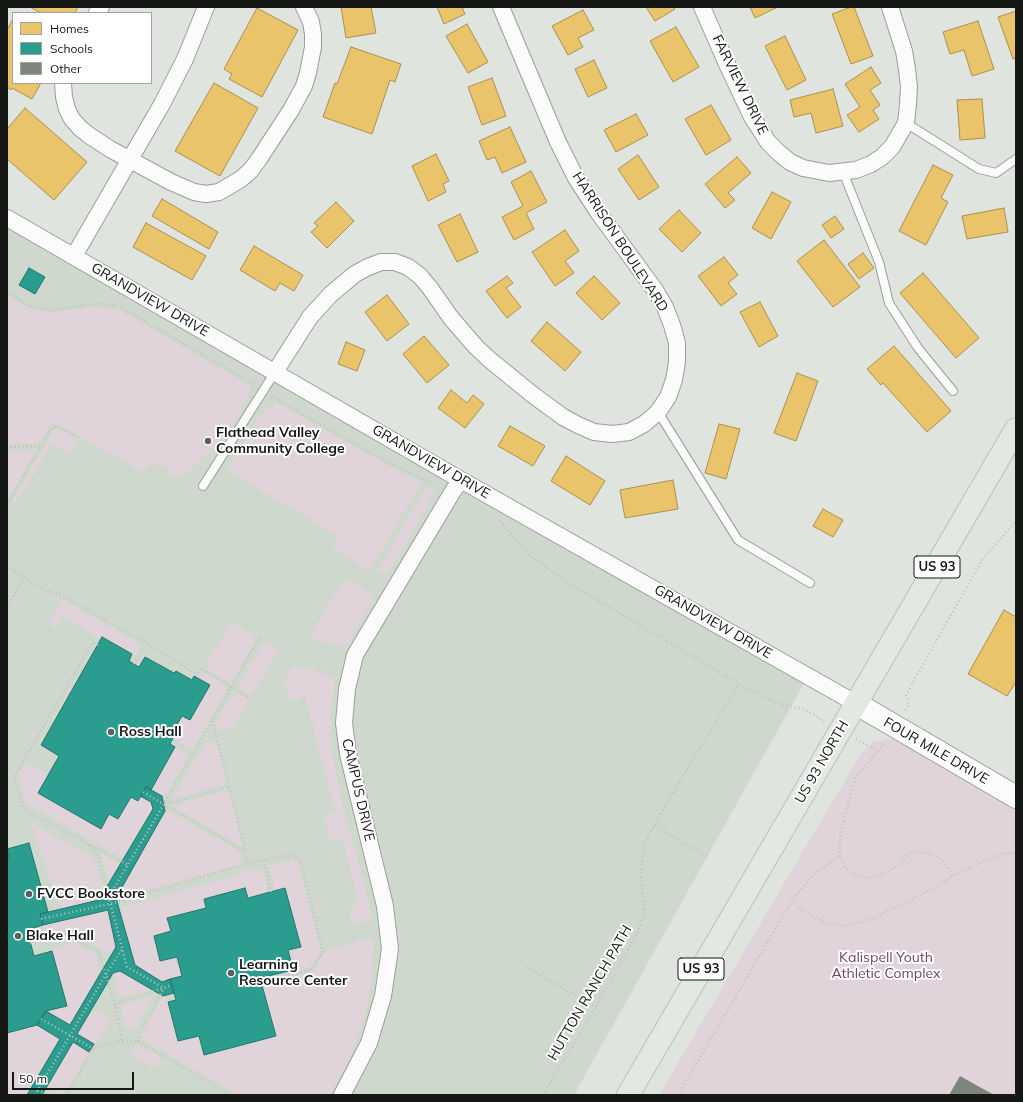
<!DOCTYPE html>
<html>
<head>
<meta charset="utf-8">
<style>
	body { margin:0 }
	#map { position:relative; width:1023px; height:1102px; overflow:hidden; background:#dfe4de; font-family:Mulish,sans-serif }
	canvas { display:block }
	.frame { position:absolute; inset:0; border:8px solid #151815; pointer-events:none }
	.legend { position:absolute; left:12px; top:12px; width:140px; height:72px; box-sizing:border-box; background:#fff; border:1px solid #a1a3a1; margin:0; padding:5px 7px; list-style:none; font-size:12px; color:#151815 }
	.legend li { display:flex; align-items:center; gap:8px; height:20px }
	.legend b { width:20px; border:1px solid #a1a3a1 }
	.scale { position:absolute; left:12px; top:1072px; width:122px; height:18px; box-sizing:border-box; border:2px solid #151815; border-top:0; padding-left:5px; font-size:12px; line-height:14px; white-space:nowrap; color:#151815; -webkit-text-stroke:3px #fff; paint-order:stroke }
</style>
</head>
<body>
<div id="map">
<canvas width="1023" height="1102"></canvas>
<div class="frame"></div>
<ul class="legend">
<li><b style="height:11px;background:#e9c46a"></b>Homes</li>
<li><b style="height:11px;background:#2a9d8f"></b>Schools</li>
<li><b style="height:11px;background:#7e857d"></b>Other</li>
</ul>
<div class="scale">50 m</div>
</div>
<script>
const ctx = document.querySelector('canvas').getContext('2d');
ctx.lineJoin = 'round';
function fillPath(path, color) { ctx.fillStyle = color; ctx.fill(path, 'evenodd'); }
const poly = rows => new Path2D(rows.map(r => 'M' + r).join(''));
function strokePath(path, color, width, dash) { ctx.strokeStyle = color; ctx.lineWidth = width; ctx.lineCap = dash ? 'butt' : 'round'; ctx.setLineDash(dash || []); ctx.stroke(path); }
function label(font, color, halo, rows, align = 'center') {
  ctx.font = font + ' Mulish,sans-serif'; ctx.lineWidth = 4; ctx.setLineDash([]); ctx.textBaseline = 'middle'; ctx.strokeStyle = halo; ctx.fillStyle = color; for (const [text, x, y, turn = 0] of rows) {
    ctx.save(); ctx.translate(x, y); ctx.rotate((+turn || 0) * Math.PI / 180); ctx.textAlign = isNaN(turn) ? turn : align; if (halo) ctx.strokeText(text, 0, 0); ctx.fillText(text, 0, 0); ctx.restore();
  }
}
fillPath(poly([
	[7,212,812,669,574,1095,7,1095]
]), '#ced8cc');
fillPath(poly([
	[7,294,21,304,33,309,47,313,96,307,119,311,132,317,248,385,251,389,239,415,234,425,230,423,217,445,209,452,187,473,170,479,167,467,153,463,144,469,142,472,57,423,50,425,40,441,32,444,7,445],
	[275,402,394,469,421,483,370,571,332,548,338,536,227,470,259,417],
	[57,428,79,440,70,454,52,444,13,507,10,506,54,430],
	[33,450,35,452,7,500,7,451],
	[426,486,434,493,406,544,390,570,385,573,377,572],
	[347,580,370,593,373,599,350,641,343,647,315,639,312,635,313,631,342,582],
	[62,599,141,645,141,647,136,656,102,637,101,639,61,616,56,626,53,627,50,626,49,621],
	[231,622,253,635,255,641,233,680,227,682,207,669,206,664],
	[268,643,276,649,277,653,251,696,240,690,240,682,262,645],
	[296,666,307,668,333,677,335,682,331,713,331,747,343,807,361,871,371,913,371,918,369,920,356,924,352,922,349,917,351,911,358,900,342,838,330,840,324,816,335,812,305,696,290,702,283,682,291,669],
	[202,672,224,684,226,692,193,748,191,749,170,737,182,716,190,720,210,685,197,678],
	[239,694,249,700,234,726,219,731,216,724,230,697],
	[892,739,908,745,1016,808,1016,1095,659,1095,860,755,873,742],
	[211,741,217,744,226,780,224,785,172,799,205,743],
	[175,747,187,754,187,758,166,795,162,796,151,790],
	[30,764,117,819,131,797,140,796,151,802,153,809,124,859,26,803,18,775,24,765],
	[224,791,230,794,243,847,172,806],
	[165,811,170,812,239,851,242,864,116,898],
	[30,822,94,859,104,892,99,900,61,909],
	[101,853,120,864,109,883],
	[292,860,298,863,321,951,310,968,297,971,291,949,301,946,285,888,275,891,269,866],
	[257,869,263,872,268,893,248,898,245,889,204,899,206,908,167,918,171,931,154,936,160,961,177,957,182,976,162,982,135,965,119,909],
	[108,910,116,947,111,955,68,929,46,935,43,925],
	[366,939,371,939,374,943,372,980,366,1011,347,1064,330,1095,238,1095,144,1040,142,1035,163,996,168,1002,178,1041,199,1036,204,1055,276,1036,263,986,314,971,325,951],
	[74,942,97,954,99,976,70,1025,46,1011,67,1006,52,951,53,949],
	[120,971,152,990,123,997,118,994,113,973],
	[153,998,135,1030,125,1025,121,1010,125,1003],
	[101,1011,106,1013,109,1024,100,1040,94,1044,77,1034,89,1014],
	[37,1025,60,1039,27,1095,7,1095,7,1033],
	[73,1042,89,1052,63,1095,47,1086],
	[140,1045,159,1056,160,1060,155,1068,130,1056,135,1046]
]), '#e0d4da');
const homes = poly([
	[30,7,78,7,75,13,41,13,30,7],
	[341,7,371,7,376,33,346,38,341,7],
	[437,7,462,7,465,14,444,24,437,7],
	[646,7,673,7,675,9,655,21,646,7],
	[750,7,775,7,776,8,755,18,750,7],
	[851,7,854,7,873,56,851,64,832,14,851,7],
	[257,8,298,30,262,97,229,79,232,74,224,69,257,8],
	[583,10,594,30,578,38,583,47,568,55,552,26,583,10],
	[1016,11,1016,58,1013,59,998,17,1016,11],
	[13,19,13,83,41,83,32,99,12,88,11,90,7,87,7,30,13,19],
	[978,21,994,69,972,76,964,50,950,54,943,32,978,21],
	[467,24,488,62,468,73,446,36,467,24],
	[676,27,699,67,673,82,650,41,676,27],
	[785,36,806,80,787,90,765,46,785,36],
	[351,47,401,64,395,82,390,80,372,134,323,117,335,83,337,84,351,47],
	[594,60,607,88,588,97,575,69,594,60],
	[871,67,881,83,870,90,880,105,873,110,879,119,859,132,847,115,860,107,845,84,871,67],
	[492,78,506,116,482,125,468,87,492,78],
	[214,83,258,108,220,176,175,151,214,83],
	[833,89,843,126,816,133,811,113,794,117,790,100,833,89],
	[982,99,985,138,960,140,957,100,982,99],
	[711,105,731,140,706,155,685,119,711,105],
	[25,108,87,162,54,200,7,159,7,129,25,108],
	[636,114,648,135,616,152,604,130,636,114],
	[510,127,526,162,502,173,495,157,487,160,479,141,510,127],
	[436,154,449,181,443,184,446,192,428,201,412,166,436,154],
	[638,155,659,187,639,200,618,169,638,155],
	[737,157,751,173,728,193,735,200,725,208,705,184,737,157],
	[933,165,953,175,941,198,948,202,926,245,899,231,933,165],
	[531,171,547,202,526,213,534,229,514,240,502,217,523,206,511,182,531,171],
	[772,192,791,202,771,239,752,228,772,192],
	[162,199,218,232,209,249,152,216,162,199],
	[336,202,354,221,327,248,311,232,318,226,314,223,336,202],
	[1004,208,1008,232,967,239,962,216,1004,208],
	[679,210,701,233,682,252,659,229,679,210],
	[460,214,478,252,457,262,438,225,460,214],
	[835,216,844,229,831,238,822,225,835,216],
	[146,223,206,256,192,280,133,247,146,223],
	[565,230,579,251,565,261,574,273,555,286,532,252,565,230],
	[824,240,860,287,833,307,797,261,824,240],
	[254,246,303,275,294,291,280,283,275,291,240,270,254,246],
	[863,253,874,268,859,279,848,264,863,253],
	[724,257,738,275,728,283,737,294,721,306,698,276,724,257],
	[923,273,979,338,956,358,900,293,923,273],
	[507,276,513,283,506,288,521,307,507,318,486,291,507,276],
	[594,276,620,303,602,320,576,293,594,276],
	[387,295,409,324,387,341,365,312,387,295],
	[760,302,778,336,759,347,740,312,760,302],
	[547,322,581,352,565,371,531,341,547,322],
	[424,336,449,365,427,383,403,354,424,336],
	[346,342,365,350,357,371,338,364,346,342],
	[894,346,951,411,927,432,883,383,881,385,867,369,894,346],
	[797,373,818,381,796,441,774,433,797,373],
	[451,390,467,403,473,395,484,404,465,428,438,408,451,390],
	[719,424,740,429,726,479,705,473,719,424],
	[510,426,545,446,533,466,498,446,510,426],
	[566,456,605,481,590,505,551,481,566,456],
	[673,480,678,509,625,518,620,490,673,480],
	[823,509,843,520,833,537,813,526,823,509],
	[1004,610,1016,617,1016,682,1007,696,968,674,1004,610]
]);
fillPath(homes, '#e9c46a');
strokePath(homes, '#a99050', 1);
const schools = poly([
	[29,268,45,277,35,294,19,285,29,268],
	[102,637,132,654,129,661,139,667,145,657,174,673,176,671,192,680,194,676,210,685,190,720,182,716,170,737,173,738,170,744,175,747,151,790,146,787,138,801,131,797,118,819,109,814,101,829,38,793,59,756,41,745,102,637],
	[146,787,162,796,165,811,116,898,135,965,162,982,170,979,174,993,163,996,120,971,113,973,77,1034,94,1044,89,1052,73,1042,42,1095,27,1095,60,1039,37,1025,46,1011,70,1025,116,947,108,910,43,925,40,914,99,900,153,809,151,802,140,796,146,787],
	[29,843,48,912,40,914,43,925,27,930,34,956,52,951,67,1006,46,1011,37,1025,7,1033,7,859,9,858,7,849,29,843],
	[245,888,248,898,285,888,301,947,288,950,293,970,260,978,276,1036,204,1055,199,1036,178,1041,168,1002,176,1000,170,979,182,976,177,957,160,961,154,936,171,931,167,918,206,908,204,899,245,888]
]);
fillPath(schools, '#2a9d8f');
strokePath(schools, '#24756a', 1);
fillPath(poly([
	[960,1076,994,1095,949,1095]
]), '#7e857d');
const lane = poly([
	[906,123,979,169,996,173,1016,159],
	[843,172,879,262,889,303,918,348,953,391],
	[658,412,738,540,810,583],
	[203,486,275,372]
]);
const street = poly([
	[702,7,726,62,752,117,768,142,779,153,790,162,803,168,829,173,856,170,871,164,882,157,892,147,906,123,908,104,909,87,907,69,904,51,890,7],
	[97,13,101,7],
	[63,83,64,97,67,109,72,119,80,128,90,136,110,149,171,182,194,192,206,194,219,192,241,179,251,170,259,159,291,110,304,86,308,73,313,47,313,34,311,22,304,7],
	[7,218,461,480,857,704],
	[74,256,162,104,185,59,206,7],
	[275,372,310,317,331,294,355,274,368,267,381,262,395,262,408,267,420,276,430,288,451,318,476,347,490,360,533,395,563,417,578,425,594,432,612,434,629,432,644,424,658,412,668,397,674,380,677,362,677,343,672,325,665,307,655,290,598,212,576,178,558,142,501,7],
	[342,1095,369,1043,383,996,390,949,385,906,348,754,344,723,347,689,355,655,453,491,461,480]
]);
const secondary = poly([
	[857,704,1016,797]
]);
const primary = poly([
	[628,1095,1016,429]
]);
strokePath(lane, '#9a9e9a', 10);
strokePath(street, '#9a9e9a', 18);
strokePath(secondary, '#9a9e9a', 24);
strokePath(primary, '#bcbebb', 24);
strokePath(poly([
	[7,290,11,295,30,306,50,310,102,303,122,308,255,385],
	[272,396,290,407,387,462,433,484],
	[7,447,40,446],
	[7,505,51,429,57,426,79,438],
	[500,521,527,553,564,580,739,684,779,704,804,709,824,721],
	[7,567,45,590,63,596,146,643,197,674,201,668,250,698],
	[7,607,24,577],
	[98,645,93,642,14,777,23,809,128,865],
	[134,664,146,643],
	[905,710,909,705,906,695,982,560,1016,521],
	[212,721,246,852],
	[856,739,878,751,857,775,849,800,841,830,839,854,845,868,855,874,866,878,877,876,897,866,911,852,927,853,942,860,953,876],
	[878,751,885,741],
	[143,792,246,852,248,863],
	[165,804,229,787],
	[654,826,708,857],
	[89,845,98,856,127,967,164,988,172,985],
	[264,860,271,892],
	[108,898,164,804,260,637],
	[798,908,826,923,847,926,874,918,940,885,953,876,986,860,1005,853,1016,853],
	[41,919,122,901,248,863,294,854,301,863,323,952,311,970,262,984],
	[30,943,66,934,99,953,115,1004,122,1041],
	[526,967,596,1007],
	[115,1004,163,988],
	[41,1019,94,1049],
	[138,1041,138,1034,164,988],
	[38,1090,47,1095],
	[35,1095,106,974,122,949],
	[67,1095,95,1047,122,1041,138,1041,230,1095],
	[543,1095,596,1007,638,932,644,911,641,872,644,844,666,804,739,684],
	[678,1095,768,941,796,895,816,872,840,857]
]), '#bfc1bf', 2.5, [1, 3]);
strokePath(lane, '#fafbfa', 8);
strokePath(street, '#fafbfa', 16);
strokePath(secondary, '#fafbfa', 22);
strokePath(primary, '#e2e9e1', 22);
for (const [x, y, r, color] of [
	[208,441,4,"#5c5f5b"],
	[111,732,4,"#5c5f5b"],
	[29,894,4,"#5c5f5b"],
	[18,936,4,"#5c5f5b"],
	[231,973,4,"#5c5f5b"]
]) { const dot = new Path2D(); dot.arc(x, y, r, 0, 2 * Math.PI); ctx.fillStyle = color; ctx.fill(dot); strokePath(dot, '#fff', 1.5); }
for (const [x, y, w] of [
	[937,567,46],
	[701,969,46]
]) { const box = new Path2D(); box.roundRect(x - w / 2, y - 11, w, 22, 3); ctx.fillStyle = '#fff'; ctx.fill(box); strokePath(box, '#151815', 1); }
label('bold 13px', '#151815', null, [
	["US 93",937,567],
	["US 93",701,969]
]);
label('14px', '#151815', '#fff', [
	["FARVIEW DRIVE",740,85,64],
	["HARRISON BOULEVARD",620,242,57],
	["GRANDVIEW DRIVE",150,300,30],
	["GRANDVIEW DRIVE",431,462,30],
	["GRANDVIEW DRIVE",713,622,30],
	["FOUR MILE DRIVE",936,751,30],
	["US 93 NORTH",822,762,-60],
	["CAMPUS DRIVE",358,790,77],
	["HUTTON RANCH PATH",590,993,-60]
]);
label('bold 14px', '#151815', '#fff', [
	["Flathead Valley",216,433],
	["Community College",216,449],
	["Ross Hall",119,732],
	["FVCC Bookstore",37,894],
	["Blake Hall",26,936],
	["Learning",239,965],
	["Resource Center",239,981]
], 'left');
label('14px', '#734162', '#fff', [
	["Kalispell Youth",886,958],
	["Athletic Complex",886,974]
]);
</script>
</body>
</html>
